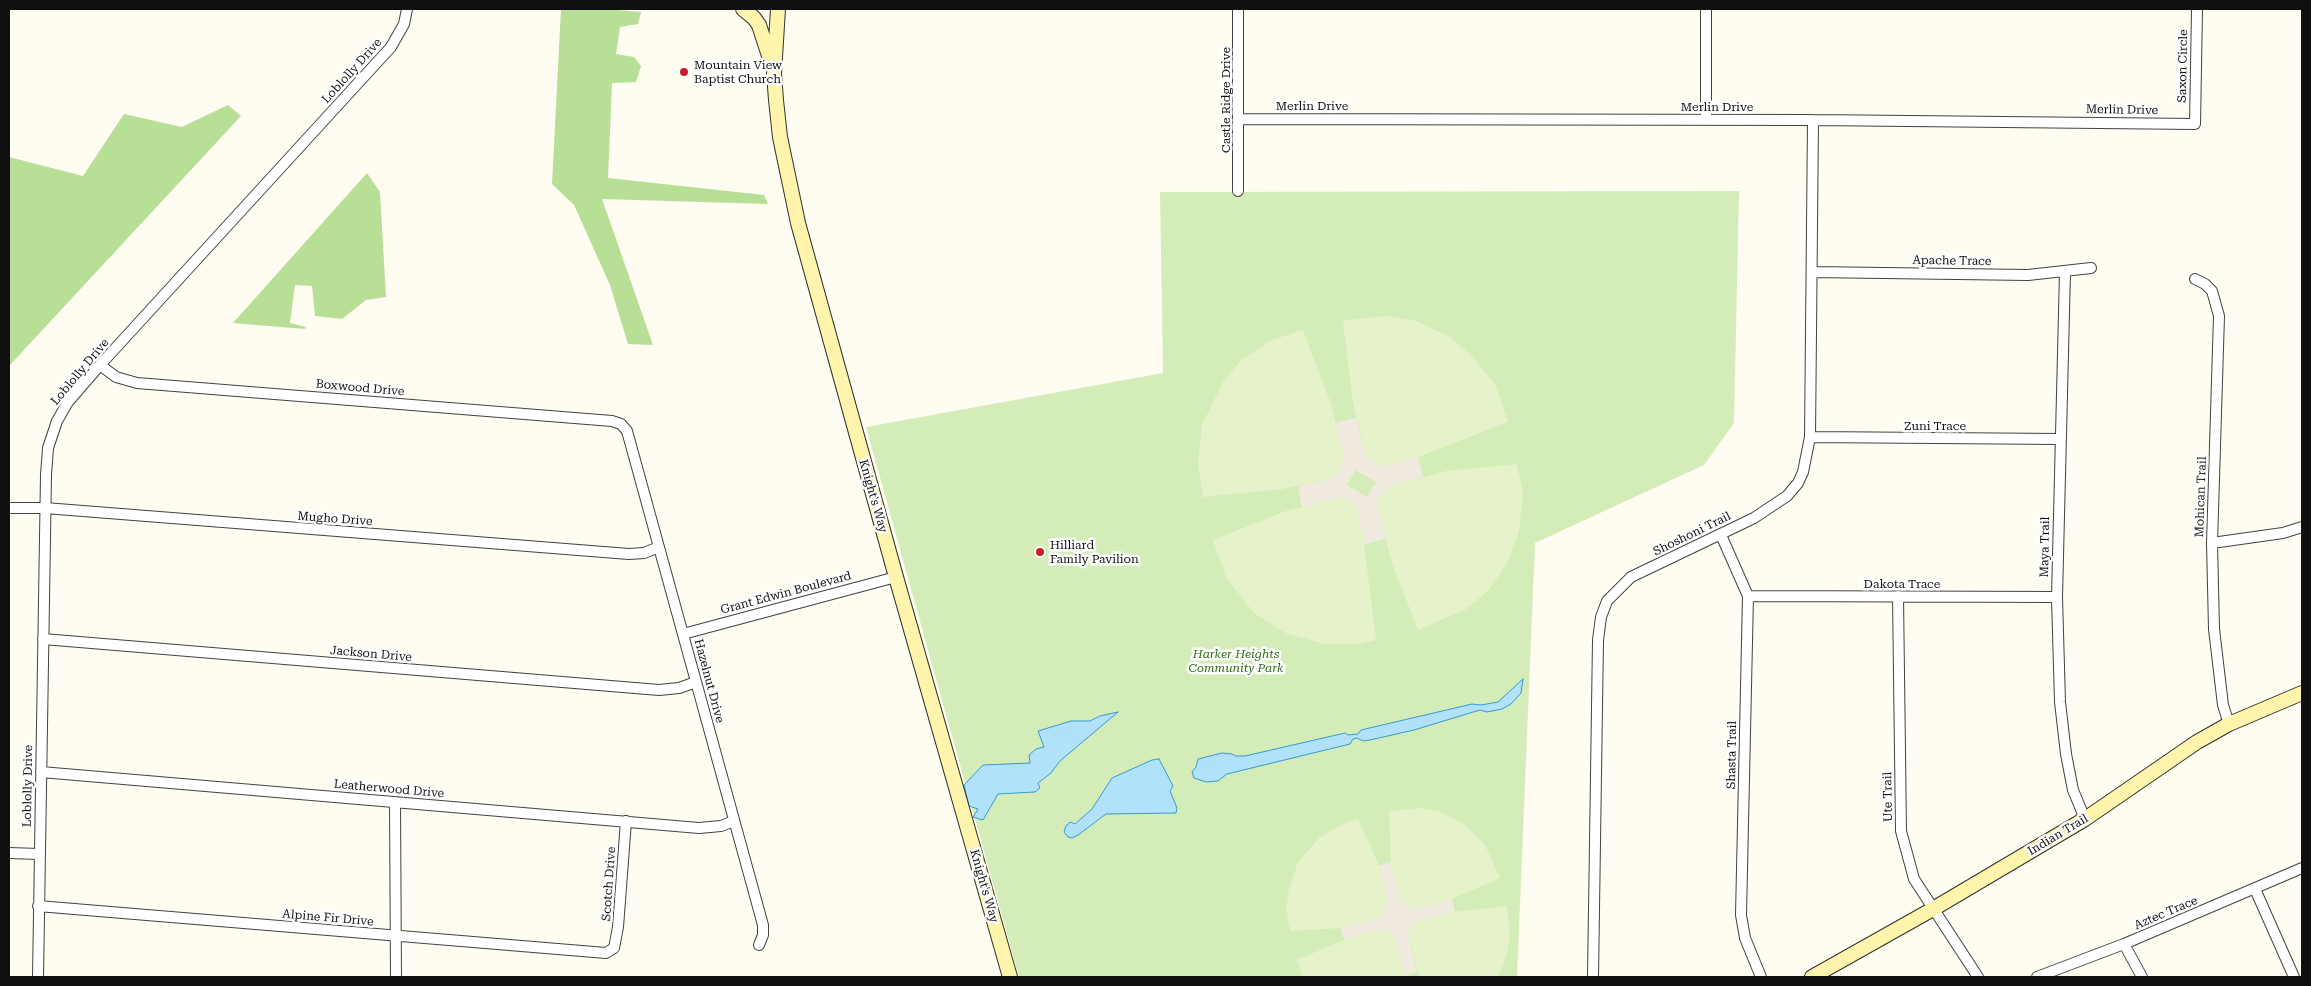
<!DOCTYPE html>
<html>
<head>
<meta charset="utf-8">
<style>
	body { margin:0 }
	#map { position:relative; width:2311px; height:986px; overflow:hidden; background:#fffcf1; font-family:"Roboto Serif",serif }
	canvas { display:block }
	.frame { position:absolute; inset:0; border:10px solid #0f0f0f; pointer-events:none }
</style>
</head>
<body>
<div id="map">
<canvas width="2311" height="986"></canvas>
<div class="frame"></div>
</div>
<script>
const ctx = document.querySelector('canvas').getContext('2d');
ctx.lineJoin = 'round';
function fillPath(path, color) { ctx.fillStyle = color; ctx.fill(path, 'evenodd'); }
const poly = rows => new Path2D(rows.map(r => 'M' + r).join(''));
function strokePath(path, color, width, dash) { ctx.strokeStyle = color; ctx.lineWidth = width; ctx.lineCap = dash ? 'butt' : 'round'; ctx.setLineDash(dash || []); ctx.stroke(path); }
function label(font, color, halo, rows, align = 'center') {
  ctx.font = font + ' "Roboto Serif",serif'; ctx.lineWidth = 5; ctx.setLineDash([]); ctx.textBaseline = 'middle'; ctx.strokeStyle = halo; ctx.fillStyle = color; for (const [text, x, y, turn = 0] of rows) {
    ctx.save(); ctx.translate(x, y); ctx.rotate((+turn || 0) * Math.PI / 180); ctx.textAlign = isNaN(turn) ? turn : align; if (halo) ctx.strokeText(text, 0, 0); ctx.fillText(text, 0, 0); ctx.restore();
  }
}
fillPath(poly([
	[1739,191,1734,423,1704,465,1535,543,1517,977,1019,977,866,427,1163,373,1160,192]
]), '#d4edb8');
fillPath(poly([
	[561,9,606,9,641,12,638,24,620,27,616,54,634,57,641,66,636,82,612,83,608,178,764,195,768,204,602,199,653,345,628,344,610,285,574,205,552,184],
	[228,105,241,116,9,366,9,157,83,176,124,114,182,127],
	[367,173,380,192,386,297,366,300,342,319,315,316,312,286,295,285,290,323,306,327,305,329,233,323]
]), '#b8df96');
fillPath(poly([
	[1385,316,1416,321,1451,338,1471,355,1496,386,1508,422,1418,457,1382,466,1367,457,1353,403,1343,321],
	[1303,330,1331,404,1345,461,1336,477,1282,489,1203,497,1198,462,1202,425,1223,382,1241,360,1272,340],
	[1517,464,1523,493,1519,531,1508,562,1488,591,1466,609,1418,630,1392,563,1377,504,1387,487,1447,471],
	[1342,498,1356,507,1364,544,1376,640,1358,644,1324,644,1286,633,1254,613,1226,577,1213,540,1286,511],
	[1420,808,1440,812,1464,824,1485,845,1500,878,1452,899,1414,909,1401,902,1391,862,1389,811],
	[1358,819,1379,866,1388,903,1380,918,1341,928,1290,931,1286,909,1289,889,1298,862,1319,838,1338,826],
	[1507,906,1510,938,1504,964,1497,977,1419,977,1408,934,1416,922,1455,912],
	[1384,929,1396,937,1405,977,1303,977,1297,960,1344,940]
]), '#e6f3ca');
fillPath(poly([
	[1356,418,1367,457,1382,466,1418,457,1423,477,1387,487,1377,504,1386,539,1364,544,1356,507,1342,498,1302,507,1298,486,1336,477,1345,461,1335,423],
	[1356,470,1376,482,1367,497,1347,485],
	[1391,862,1401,902,1414,909,1452,899,1455,912,1416,922,1408,934,1417,972,1405,976,1395,937,1384,929,1344,940,1341,928,1380,918,1388,903,1379,866]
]), '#f1ebdf');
const water = poly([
	[1523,679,1521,693,1511,704,1502,709,1487,712,1480,710,1414,730,1370,740,1363,741,1357,738,1353,739,1350,744,1227,774,1218,781,1206,782,1194,778,1192,772,1196,767,1198,759,1222,753,1232,754,1236,756,1245,756,1345,733,1348,735,1358,734,1361,730,1472,704,1481,705,1498,702,1523,679],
	[1118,712,1060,761,1051,773,1038,783,1040,788,1035,792,998,794,983,820,973,817,978,809,969,806,964,785,983,765,1030,763,1029,755,1036,749,1044,747,1038,731,1071,721,1090,721,1100,716,1118,712],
	[1159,759,1173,786,1170,791,1177,808,1176,813,1106,814,1078,835,1072,838,1068,837,1064,832,1066,826,1070,822,1075,824,1092,809,1112,778,1152,760,1159,759]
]);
fillPath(water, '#b2e1fa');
strokePath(water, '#349ad6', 1);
const street = poly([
	[1706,9,1706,120],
	[1238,119,1813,120,2195,124,2197,9],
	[1238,191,1238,9],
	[1812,272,2028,275,2091,268],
	[2065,272,2057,597,2060,702,2066,754,2073,790,2085,819],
	[2195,279,2205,284,2212,291,2219,316,2212,543,2214,629,2223,705,2229,724],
	[100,365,116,377,137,383,612,421,621,424,627,431,763,925,763,935,759,945],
	[1810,437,2060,439],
	[9,508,45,508,629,554,644,553,659,547],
	[1721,535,1748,596,1741,915,1745,938,1761,977],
	[2212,543,2283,533,2302,527],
	[1748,596,2057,597],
	[1898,596,1901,831,1914,879,1978,977],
	[683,634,896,577],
	[43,639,659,690,679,688,696,682],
	[41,772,699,828,721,826,734,821],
	[395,802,396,977],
	[9,853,39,854],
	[2255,889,2294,977],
	[38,906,606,953,614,948,618,927,626,821],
	[2124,944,2142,977],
	[38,977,46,475,48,448,57,421,68,402,100,365,391,47,404,24,407,9],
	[1593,977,1598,640,1601,617,1607,601,1631,577,1754,518,1787,496,1798,483,1803,472,1810,437,1813,120],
	[2037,977,2124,944,2302,868]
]);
const secondary = poly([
	[743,9,754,18,759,25,771,62],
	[778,9,774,73,776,100,780,137,798,223,896,577,1010,977],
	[1812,977,1933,909,2085,819,2197,742,2229,724,2302,693]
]);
strokePath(street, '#424242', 12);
strokePath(secondary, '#313131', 16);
strokePath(street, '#fff', 10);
strokePath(secondary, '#fff4ac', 14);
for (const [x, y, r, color] of [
	[684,72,5,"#c91d29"],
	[1040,552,5,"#c91d29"]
]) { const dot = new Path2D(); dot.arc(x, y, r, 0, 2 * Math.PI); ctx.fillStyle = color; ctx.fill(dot); strokePath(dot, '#fff', 2); }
label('12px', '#0f0f0f', '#fff', [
	["Mountain View",694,65],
	["Baptist Church",694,79],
	["Hilliard",1050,545],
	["Family Pavilion",1050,559]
], 'left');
label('12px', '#0f0f0f', '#fff', [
	["Saxon Circle",2183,66,-89],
	["Loblolly Drive",352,71,-48],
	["Castle Ridge Drive",1226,100,-90],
	["Merlin Drive",1312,106],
	["Merlin Drive",1717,107],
	["Merlin Drive",2122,110,1],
	["Apache Trace",1952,261,1],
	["Loblolly Drive",80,372,-50],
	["Boxwood Drive",360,388,5],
	["Zuni Trace",1935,426],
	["Knight's Way",873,496,74],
	["Mohican Trail",2201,497,-88],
	["Mugho Drive",335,519,4],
	["Shoshoni Trail",1692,534,-26],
	["Maya Trail",2045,547,-89],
	["Dakota Trace",1902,584],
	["Grant Edwin Boulevard",786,593,-15],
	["Jackson Drive",371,654,5],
	["Hazelnut Drive",709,681,75],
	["Shasta Trail",1732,755,-89],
	["Loblolly Drive",28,786,-89],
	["Leatherwood Drive",389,789,5],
	["Ute Trail",1888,797,-91],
	["Indian Trail",2058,835,-31],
	["Scotch Drive",609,884,-86],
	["Knight's Way",984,886,74],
	["Aztec Trace",2166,913,-23],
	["Alpine Fir Drive",328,918,5]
]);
label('italic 12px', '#2d6c1a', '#fff', [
	["Harker Heights",1236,654],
	["Community Park",1236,668]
]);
</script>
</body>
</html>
